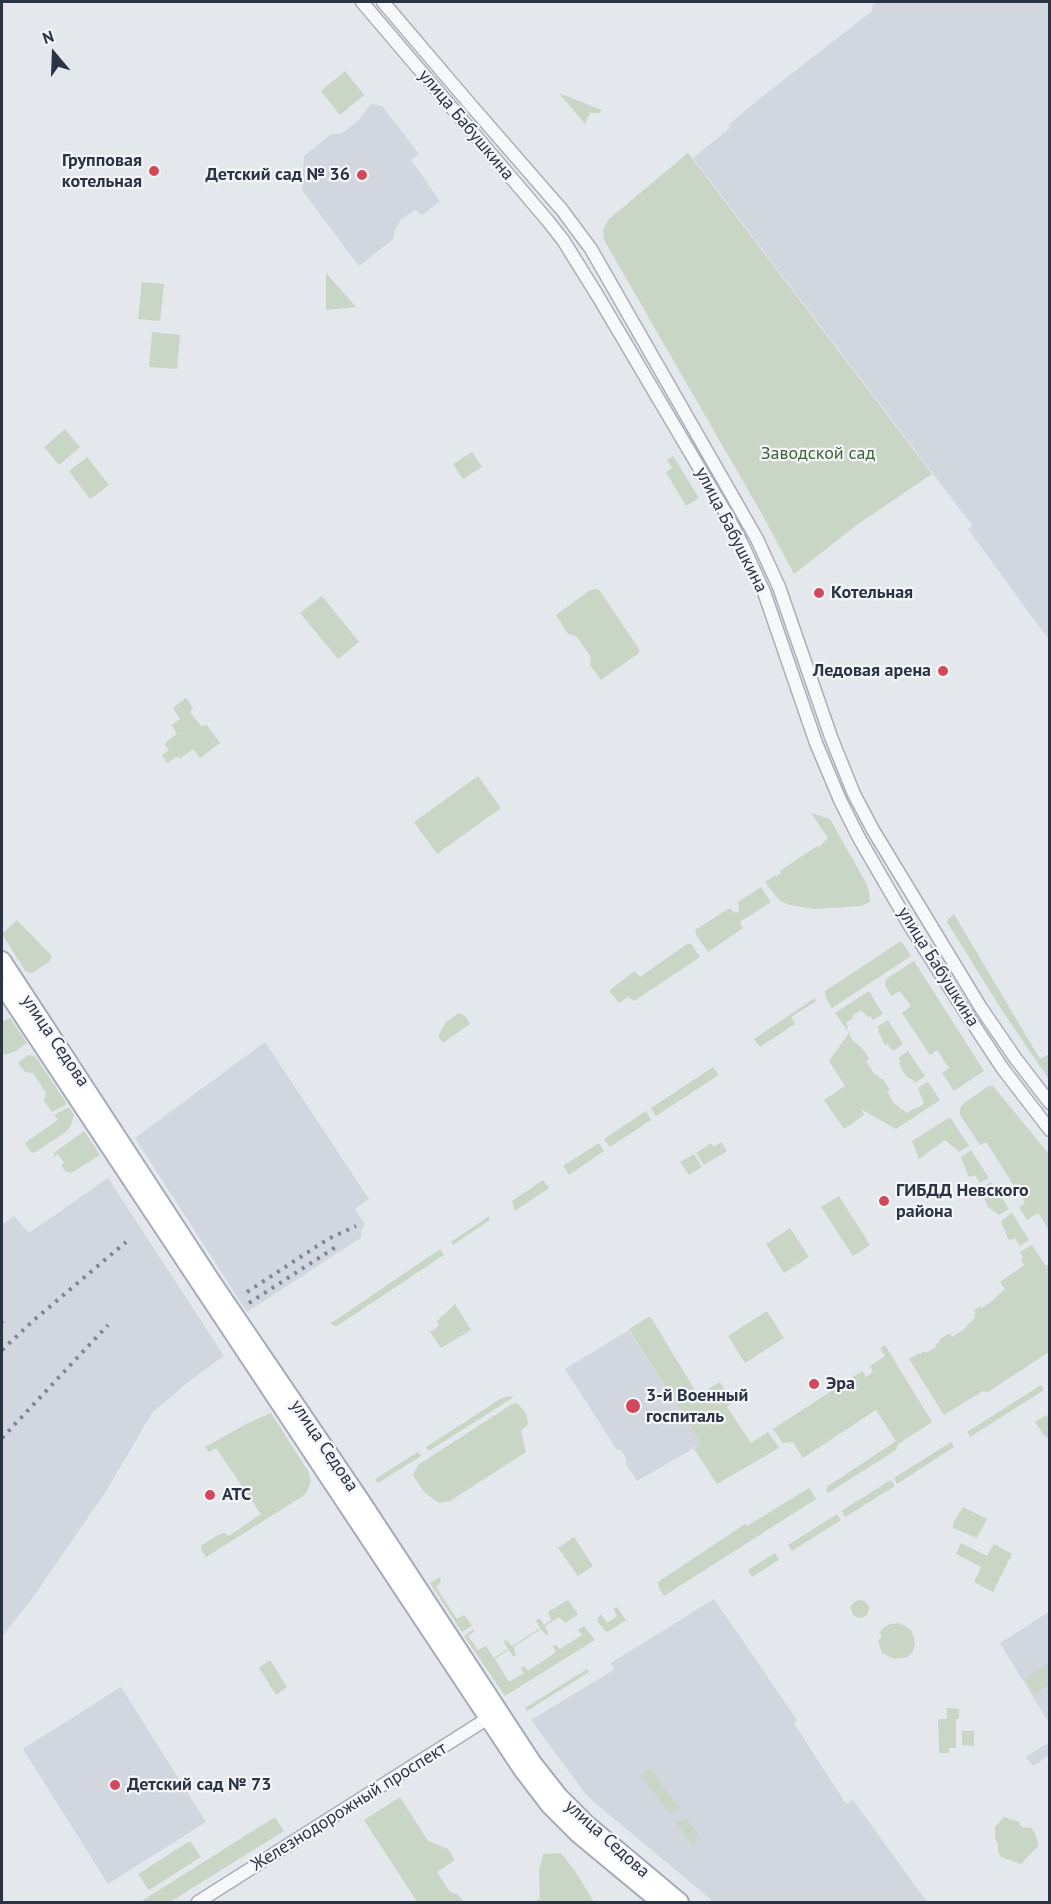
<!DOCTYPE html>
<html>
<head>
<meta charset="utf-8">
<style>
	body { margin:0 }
	#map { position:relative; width:1051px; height:1904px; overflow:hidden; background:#e4e7ec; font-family:"PT Sans",sans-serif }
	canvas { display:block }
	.frame { position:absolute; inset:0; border:3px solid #2b3445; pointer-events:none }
	.north { position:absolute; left:24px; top:24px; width:60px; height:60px; -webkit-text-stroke:4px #f4f6f9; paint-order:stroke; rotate:341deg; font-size:16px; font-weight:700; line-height:24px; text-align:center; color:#2b3445 }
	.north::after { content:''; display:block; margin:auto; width:21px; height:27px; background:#2b3445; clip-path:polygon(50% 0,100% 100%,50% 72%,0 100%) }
</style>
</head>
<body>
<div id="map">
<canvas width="1051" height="1904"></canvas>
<div class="frame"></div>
<div class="north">N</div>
</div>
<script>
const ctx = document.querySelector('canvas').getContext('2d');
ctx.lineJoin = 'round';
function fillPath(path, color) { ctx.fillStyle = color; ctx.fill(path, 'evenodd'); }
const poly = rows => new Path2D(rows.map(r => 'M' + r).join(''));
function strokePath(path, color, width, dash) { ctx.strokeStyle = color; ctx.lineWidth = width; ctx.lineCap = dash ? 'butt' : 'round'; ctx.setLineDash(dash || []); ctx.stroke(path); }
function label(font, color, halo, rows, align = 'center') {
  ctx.font = font + ' "PT Sans",sans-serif'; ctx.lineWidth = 4.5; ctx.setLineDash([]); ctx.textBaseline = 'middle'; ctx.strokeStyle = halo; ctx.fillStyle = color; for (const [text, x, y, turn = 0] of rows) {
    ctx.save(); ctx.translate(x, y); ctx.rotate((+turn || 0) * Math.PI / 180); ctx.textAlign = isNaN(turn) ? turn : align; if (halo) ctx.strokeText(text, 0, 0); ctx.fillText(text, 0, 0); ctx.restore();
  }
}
fillPath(poly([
	[877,2,1049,2,1049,640,968,529,972,525,693,158,730,128,728,125,763,96,872,11,873,5],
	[371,104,382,106,419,154,411,160,440,201,422,215,416,210,401,219,395,230,393,239,359,266,302,190,304,156,331,134,341,134,359,120],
	[265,1042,369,1199,355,1209,365,1224,361,1231,362,1237,247,1312,135,1138],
	[108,1178,224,1356,188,1382,152,1413,106,1491,36,1593,2,1637,2,1225,14,1216,29,1233],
	[629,1330,701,1444,637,1481,626,1464,626,1458,621,1450,617,1450,565,1369],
	[714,1599,797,1720,794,1723,846,1804,853,1800,927,1902,714,1902,587,1796,531,1720,615,1669,611,1663],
	[1049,1612,1049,1723,1000,1643],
	[121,1687,206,1822,108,1884,23,1749],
	[1049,1736,1049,1755,1037,1764,1032,1765,1026,1757,1048,1743]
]), '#d2d6de');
fillPath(poly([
	[345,71,364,95,340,115,321,91],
	[559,93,602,110,599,113,590,113,585,124],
	[688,153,932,474,858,524,794,574,763,516,604,240,603,229,609,219],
	[326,273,356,307,326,310],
	[142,282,164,284,160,321,138,319],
	[152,332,180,335,177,369,149,367],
	[65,429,80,447,59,465,44,447],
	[472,452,482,467,463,479,453,464],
	[673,456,699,498,686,506,666,472,672,468,667,460],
	[87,457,109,485,90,499,69,471],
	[597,589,600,591,639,649,639,653,601,680,590,665,591,657,576,636,568,634,556,615,590,590],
	[322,596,359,642,338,659,300,613],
	[186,698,193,708,190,712,201,726,207,725,220,743,200,758,193,749,181,758,176,757,167,763,162,755,169,750,165,745,166,742,177,734,172,725,180,719,173,708],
	[478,776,501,808,437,854,414,822],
	[811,813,830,819,865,881,869,891,870,902,861,906,814,909,790,905,780,901,765,882,775,875,776,877,781,873,780,871,817,846,819,847,828,838],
	[761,887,771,902,740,922,743,928,708,952,696,935,695,930,728,909,731,909,735,913,739,911,738,902],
	[954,914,1040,1059,1049,1054,1049,1079,1003,1012,947,922,948,919],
	[17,920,52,956,49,962,32,973,26,972,2,934],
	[901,941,911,956,832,1008,826,998,825,991],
	[687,944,691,944,700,957,634,1001,628,997,619,1003,610,992,611,989,635,971,640,977],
	[914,961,984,1071,954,1091,942,1073,949,1068,937,1050,930,1055,902,1013,911,1006,900,991,891,996,885,985,886,979],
	[869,991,883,1014,873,1020,870,1016,868,1017,861,1010,852,1016,853,1018,846,1023,848,1027,847,1029,850,1033,849,1035,855,1043,856,1043,860,1047,861,1047,869,1058,866,1061,875,1075,877,1074,880,1079,882,1078,890,1090,887,1092,896,1106,898,1105,901,1110,903,1109,906,1113,924,1104,918,1088,928,1082,940,1100,896,1129,861,1109,864,1115,844,1129,824,1100,845,1086,829,1061,849,1033,835,1013],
	[815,998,816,1001,791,1017,795,1024,760,1047,754,1039],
	[459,1013,465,1016,470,1024,443,1043,438,1036,446,1022],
	[10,1018,27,1043,14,1052,5,1055,2,1054,2,1022],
	[888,1020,903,1044,893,1051,887,1044,885,1045,878,1031,879,1030,877,1027],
	[908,1051,925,1076,915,1083,912,1079,910,1079,906,1076,901,1068,899,1063,901,1062,898,1058],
	[28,1055,35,1056,67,1104,52,1112,44,1101,46,1093,33,1073,25,1072,18,1063],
	[713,1067,719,1075,656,1116,651,1108],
	[993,1086,1049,1154,1049,1230,1038,1213,1027,1220,1019,1207,1025,1203,986,1142,980,1145,960,1115,960,1109,963,1104,987,1087],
	[69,1107,74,1115,71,1125,67,1131,37,1151,33,1153,29,1150,25,1143,58,1120,54,1115],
	[646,1111,651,1120,610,1147,604,1139],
	[950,1117,969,1146,959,1152,945,1140,919,1159,912,1141],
	[84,1131,100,1155,71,1173,66,1172,61,1166,64,1163,58,1154,54,1157,54,1153],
	[721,1142,727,1151,704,1165,696,1153,711,1143,714,1147],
	[599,1143,604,1151,569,1175,563,1166],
	[971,1150,989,1178,980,1183,975,1175,971,1177,968,1176,961,1157],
	[694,1154,702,1167,689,1175,680,1162],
	[543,1180,549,1188,515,1211,512,1201],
	[991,1182,1009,1209,999,1215,988,1207,980,1189],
	[839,1196,870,1245,853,1256,821,1207],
	[1012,1213,1029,1240,1020,1246,1015,1238,1011,1240,1008,1239,1001,1222,1002,1220],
	[489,1216,490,1220,453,1245,451,1242],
	[790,1228,809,1257,784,1273,766,1244],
	[1032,1245,1046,1266,1049,1264,1049,1352,988,1392,983,1391,944,1415,909,1359,919,1353,920,1354,925,1351,926,1353,936,1347,935,1345,940,1342,939,1340,950,1333,952,1337,967,1327,966,1326,975,1318,974,1315,976,1314,974,1310,980,1306,982,1308,996,1298,996,1297,1005,1289,1000,1282,1024,1265,1021,1259,1023,1257,1020,1252],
	[440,1249,444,1255,337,1326,330,1324],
	[455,1304,471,1330,441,1348,430,1332,439,1326,437,1321],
	[767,1311,784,1338,745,1363,728,1336],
	[650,1316,698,1395,720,1382,733,1402,727,1407,751,1443,768,1432,779,1448,717,1484,694,1449,701,1444,629,1329],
	[885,1345,932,1422,898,1444,896,1450,828,1493,826,1490,828,1486,896,1441,876,1410,803,1458,793,1442,783,1443,773,1429,862,1371,866,1377,873,1372,870,1366,885,1356,880,1348],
	[1041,1385,1044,1390,970,1437,967,1432],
	[510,1396,514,1397,429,1451,426,1447,502,1398],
	[517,1403,526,1413,528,1424,521,1431,526,1452,450,1501,439,1503,424,1492,413,1475,418,1465,512,1404],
	[271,1413,308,1471,311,1481,307,1492,303,1496,206,1557,201,1550,202,1545,220,1534,224,1533,229,1536,261,1514,216,1448,209,1452,205,1447,248,1423],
	[1046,1415,1050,1421,1049,1436,1046,1438,1035,1422],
	[951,1442,954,1447,897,1484,894,1478],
	[418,1452,421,1456,378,1483,375,1479],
	[891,1480,895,1486,845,1517,841,1511],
	[809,1488,816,1499,664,1596,659,1588,658,1582,745,1524,747,1526],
	[963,1507,987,1519,977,1538,953,1528,953,1523],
	[837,1514,841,1520,792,1551,788,1545],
	[574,1537,593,1566,578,1576,558,1548],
	[961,1543,987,1556,994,1544,1012,1554,993,1592,974,1582,981,1567,956,1554],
	[775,1553,779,1560,752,1577,748,1570],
	[440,1577,441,1582,436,1587,457,1619,464,1615,472,1626,462,1632,430,1583],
	'851 1609a9 9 0 1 1 18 0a9 9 0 1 1-18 0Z',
	[568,1600,578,1614,576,1616,565,1623,559,1617,545,1626,548,1632,548,1635,545,1634,541,1629,513,1647,516,1654,515,1656,513,1656,509,1650,495,1659,509,1682,524,1673,521,1669,522,1666,525,1667,528,1671,556,1652,553,1647,554,1645,556,1645,560,1649,582,1635,578,1630,584,1626,595,1640,505,1696,464,1636,474,1629,474,1632,468,1636,478,1650,486,1646,494,1658,508,1649,504,1643,505,1640,508,1641,512,1646,540,1628,536,1621,537,1619,540,1619,544,1625,551,1620,548,1612],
	[617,1607,626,1620,608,1632,605,1631,598,1622,598,1618,601,1614,607,1623,617,1616,613,1609],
	[898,1623,905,1626,911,1630,914,1637,915,1644,913,1651,908,1657,894,1659,882,1653,878,1640,881,1638,881,1634,879,1633,884,1627,891,1624],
	[270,1660,287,1687,276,1695,259,1668],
	[1049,1662,1049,1684,1035,1695,1025,1679],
	[587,1669,589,1672,527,1711,525,1708],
	[947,1708,959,1709,959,1719,956,1719,956,1748,949,1748,949,1753,939,1753,938,1719,947,1719],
	[962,1731,974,1731,974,1746,962,1745],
	[650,1768,680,1809,669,1813,641,1776],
	[400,1797,428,1841,448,1849,455,1860,437,1872,450,1892,457,1894,464,1902,417,1902,364,1820],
	[275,1817,284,1831,170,1902,140,1902],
	[1004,1817,1019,1822,1021,1827,1032,1828,1038,1841,1038,1846,1021,1864,1001,1857,998,1852,998,1843,995,1839,995,1827],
	[687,1819,698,1834,693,1846,675,1822],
	[190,1841,201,1857,149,1890,138,1874],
	[561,1853,575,1871,594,1902,533,1902,540,1899,539,1870,543,1854]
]), '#c9d6c5');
const minor = poly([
	[362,2,548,221,563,240,599,298,724,510,743,546,764,592,816,743,840,800,859,838,910,926,960,1004,1003,1069,1050,1130],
	[383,2,469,103,562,210,591,249,757,539,779,587,831,737,854,794,873,830,981,1008,1016,1059,1050,1103],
	[198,1902,493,1715]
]);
const major = poly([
	[2,960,213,1283,362,1502,533,1763,559,1796,588,1825,680,1902],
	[2,985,523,1771,549,1805,578,1834,660,1902]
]);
strokePath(minor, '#a9aeb7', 15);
strokePath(major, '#a3abb8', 20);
strokePath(minor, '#f7f8fa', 12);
strokePath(major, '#fff', 16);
strokePath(poly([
	[247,1292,328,1239,356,1226],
	[249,1303,339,1245],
	[2,1322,3,1321],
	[2,1350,34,1320,126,1242],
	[2,1438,108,1325]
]), '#7d8696', 4, [3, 6]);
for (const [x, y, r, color] of [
	[154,171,6,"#d1495b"],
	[362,175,6,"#d1495b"],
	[819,593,6,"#d1495b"],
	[943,671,6,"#d1495b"],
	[884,1201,6,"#d1495b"],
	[814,1384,6,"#d1495b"],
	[633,1406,8,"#d1495b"],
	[210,1495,6,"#d1495b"],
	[115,1785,6,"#d1495b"]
]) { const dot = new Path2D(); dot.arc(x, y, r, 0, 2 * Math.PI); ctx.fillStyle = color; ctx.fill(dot); strokePath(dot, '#f4f6f9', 2); }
label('18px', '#2b3445', '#f4f6f9', [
	["улица Бабушкина",466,125,50],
	["улица Бабушкина",731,530,63],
	["улица Бабушкина",938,967,58],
	["улица Седова",55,1041,56],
	["улица Седова",324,1446,56],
	["Железнодорожный проспект",349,1807,-32],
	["улица Седова",607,1839,42]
]);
label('bold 18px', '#2b3445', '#f4f6f9', [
	["Групповая",142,161,"right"],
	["котельная",142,182,"right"],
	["Детский сад № 36",350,175,"right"],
	["Котельная",831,593],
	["Ледовая арена",931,671,"right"],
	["ГИБДД Невского",896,1191],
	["района",896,1212],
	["Эра",826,1384],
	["3-й Военный",646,1396],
	["госпиталь",646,1417],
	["АТС",222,1495],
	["Детский сад № 73",127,1785]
], 'left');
label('18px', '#3f6138', '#f4f6f9', [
	["Заводской сад",818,454]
]);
</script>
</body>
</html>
